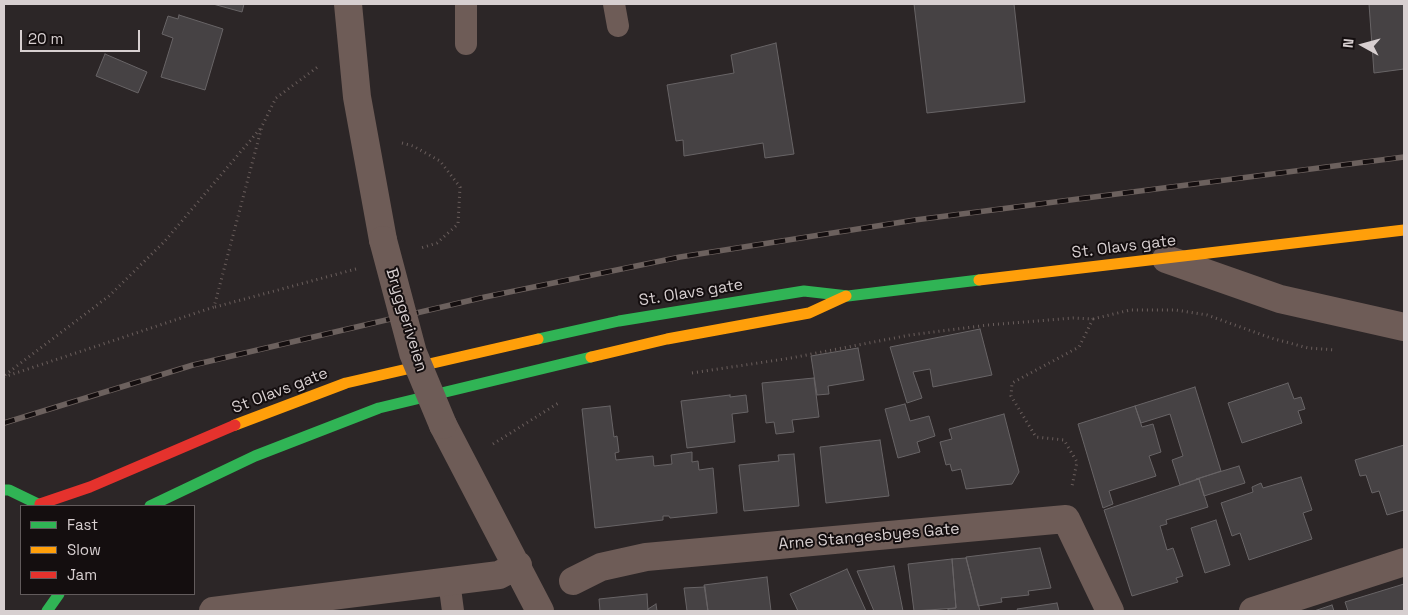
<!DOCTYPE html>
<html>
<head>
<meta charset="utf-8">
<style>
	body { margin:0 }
	#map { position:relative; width:1408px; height:615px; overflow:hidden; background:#2c2627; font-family:"Space Grotesk",sans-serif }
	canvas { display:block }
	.frame { position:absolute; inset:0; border:5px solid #d7cfd0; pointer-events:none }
	.legend { position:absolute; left:20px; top:505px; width:175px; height:90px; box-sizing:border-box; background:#140e0f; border:1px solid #625b5c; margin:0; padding:6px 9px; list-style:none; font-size:15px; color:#d7cfd0 }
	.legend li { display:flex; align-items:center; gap:10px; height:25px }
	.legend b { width:25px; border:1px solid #625b5c }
	.north { position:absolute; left:1338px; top:20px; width:50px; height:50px; -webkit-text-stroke:4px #140e0f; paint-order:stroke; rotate:277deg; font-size:14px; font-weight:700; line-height:20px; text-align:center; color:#d7cfd0 }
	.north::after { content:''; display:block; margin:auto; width:18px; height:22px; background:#d7cfd0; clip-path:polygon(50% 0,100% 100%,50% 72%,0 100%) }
	.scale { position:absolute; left:20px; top:30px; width:120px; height:22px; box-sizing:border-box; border:2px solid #d7cfd0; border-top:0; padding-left:6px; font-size:15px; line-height:18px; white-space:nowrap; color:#d7cfd0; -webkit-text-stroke:4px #140e0f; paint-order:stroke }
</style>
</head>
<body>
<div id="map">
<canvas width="1408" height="615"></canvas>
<div class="frame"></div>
<ul class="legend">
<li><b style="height:6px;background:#30b455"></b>Fast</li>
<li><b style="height:6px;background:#ff9f0a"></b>Slow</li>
<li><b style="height:6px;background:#e5322d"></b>Jam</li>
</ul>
<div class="north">N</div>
<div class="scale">20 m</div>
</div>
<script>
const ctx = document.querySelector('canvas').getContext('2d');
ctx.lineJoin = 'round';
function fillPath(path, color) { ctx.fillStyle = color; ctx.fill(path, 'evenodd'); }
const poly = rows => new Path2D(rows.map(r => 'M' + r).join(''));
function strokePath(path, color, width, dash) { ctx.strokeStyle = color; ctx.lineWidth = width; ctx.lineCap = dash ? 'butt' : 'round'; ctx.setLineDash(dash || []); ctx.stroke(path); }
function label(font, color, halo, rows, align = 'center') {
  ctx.font = font + ' "Space Grotesk",sans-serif'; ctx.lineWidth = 4; ctx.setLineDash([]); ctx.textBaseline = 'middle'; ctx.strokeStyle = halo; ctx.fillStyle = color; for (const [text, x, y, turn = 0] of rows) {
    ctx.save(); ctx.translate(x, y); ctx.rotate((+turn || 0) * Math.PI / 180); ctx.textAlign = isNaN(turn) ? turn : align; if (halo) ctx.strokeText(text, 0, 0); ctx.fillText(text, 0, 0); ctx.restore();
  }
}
const building = poly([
	[213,4,244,4,242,12,213,4],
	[914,4,1014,4,1025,102,927,113,914,4],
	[1369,4,1404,4,1404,69,1374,73,1369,4],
	[179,15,223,29,205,90,161,77,173,38,162,34,168,16,178,19,179,15],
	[776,43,794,154,765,158,763,143,684,156,683,140,676,141,667,85,734,73,731,55,776,43],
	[105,54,147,72,138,93,96,76,105,54],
	[980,329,992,375,933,387,930,369,913,372,922,398,907,403,890,347,980,329],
	[858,348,864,380,828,386,829,394,817,395,811,356,858,348],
	[814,378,819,417,792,420,794,432,776,434,774,422,766,423,762,383,814,378],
	[1288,383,1294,399,1301,397,1305,409,1298,411,1302,423,1242,443,1228,403,1288,383],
	[1195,387,1221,471,1180,485,1172,460,1183,456,1170,414,1141,423,1135,406,1195,387],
	[730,395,730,397,746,395,748,412,732,414,735,442,687,448,681,401,730,395],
	[905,404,910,421,929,416,935,436,917,442,920,452,898,458,885,409,905,404],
	[610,406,614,437,617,436,619,452,615,453,616,460,653,456,654,466,672,464,671,455,692,452,692,462,698,461,699,470,713,468,717,513,670,518,669,516,663,516,663,520,595,528,582,409,610,406],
	[1135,406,1142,427,1153,424,1161,452,1149,456,1156,476,1109,491,1113,504,1103,508,1078,424,1135,406],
	[1004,414,1019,472,1012,484,966,489,961,469,952,471,950,464,946,465,940,442,952,439,949,429,1004,414],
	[880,440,889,496,826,503,820,447,880,440],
	[1404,445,1404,510,1387,515,1379,491,1372,493,1366,475,1360,476,1355,460,1404,445],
	[794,454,799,506,744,511,739,465,779,461,778,455,794,454],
	[1239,466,1245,483,1204,496,1199,479,1196,479,1239,466],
	[1301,477,1312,510,1303,513,1312,539,1249,560,1240,533,1232,536,1221,503,1253,492,1252,487,1261,483,1263,488,1301,477],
	[1199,479,1208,507,1166,520,1167,524,1160,526,1167,550,1173,548,1183,576,1176,578,1178,582,1132,596,1104,510,1199,479],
	[1216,520,1230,565,1205,573,1191,528,1216,520],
	[1040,548,1051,588,1028,591,1029,595,1001,598,1002,602,978,606,966,557,1040,548],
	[966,558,980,611,948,611,948,609,956,608,952,559,966,558],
	[952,559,956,608,914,611,908,564,952,559],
	[894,566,903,611,874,611,857,571,894,566],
	[847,569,866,611,798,611,790,594,847,569],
	[767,577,771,611,708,611,704,585,767,577],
	[1404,584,1404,611,1348,611,1345,602,1404,584],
	[705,587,708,611,687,611,684,588,705,587],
	[647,594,648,611,600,611,599,599,647,594],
	[1057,603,1059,611,1018,611,1017,609,1057,603],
	[656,604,657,611,648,611,648,609,656,604],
	[1332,605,1334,611,1314,611,1332,605]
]);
fillPath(building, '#464244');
strokePath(building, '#686466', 1);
strokePath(poly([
	[402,143,413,146,440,161,460,187,458,224,437,243,421,248],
	[215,307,356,269],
	[1093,319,1130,310,1176,310,1207,315,1271,338,1308,348,1336,350],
	[692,373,791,358,910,335,988,325,1073,318,1093,319,1079,347,1012,383,1011,396,1036,437,1064,440,1077,462,1072,486],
	[5,375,109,296,164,242,260,129],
	[4,377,214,307,262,126,276,98,319,66],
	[493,444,560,402]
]), '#6a5e5c', 3, [1, 4]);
strokePath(poly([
	[466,4,466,44],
	[614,4,618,26],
	[449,581,453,611]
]), '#6e5c57', 22);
strokePath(poly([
	[348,4,357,97,383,240],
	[1166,259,1280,299,1404,327],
	[443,425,540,611],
	[573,581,601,567,646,557,1066,519,1110,611],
	[213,611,499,575,518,565],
	[1253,611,1404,562]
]), '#6e5c57', 28);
strokePath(poly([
	[538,339,619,321,804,291,848,296,979,280],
	[4,490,9,490,42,506],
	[150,506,255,456,379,408,591,357],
	[47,611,59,594]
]), '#30b455', 11);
strokePath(poly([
	[979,280,1404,230],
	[591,357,667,339,809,313,846,296],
	[235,425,346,383,538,339]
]), '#ff9f0a', 11);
strokePath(poly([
	[40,504,90,487,235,425]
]), '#e5322d', 11);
const rail = poly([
	[4,423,193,365,485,297,680,257,915,220,1404,157]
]);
strokePath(rail, '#6c615e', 5.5);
strokePath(rail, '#140e0f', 4, [11]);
strokePath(poly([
	[383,240,413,353,443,425]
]), '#6e5c57', 28);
label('16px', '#d7cfd0', '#140e0f', [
	["St. Olavs gate",1124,247,-7],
	["St. Olavs gate",691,293,-9],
	["Bryggeriveien",406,320,73],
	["St Olavs gate",280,391,-21],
	["Arne Stangesbyes Gate",869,537,-5]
]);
</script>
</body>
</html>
